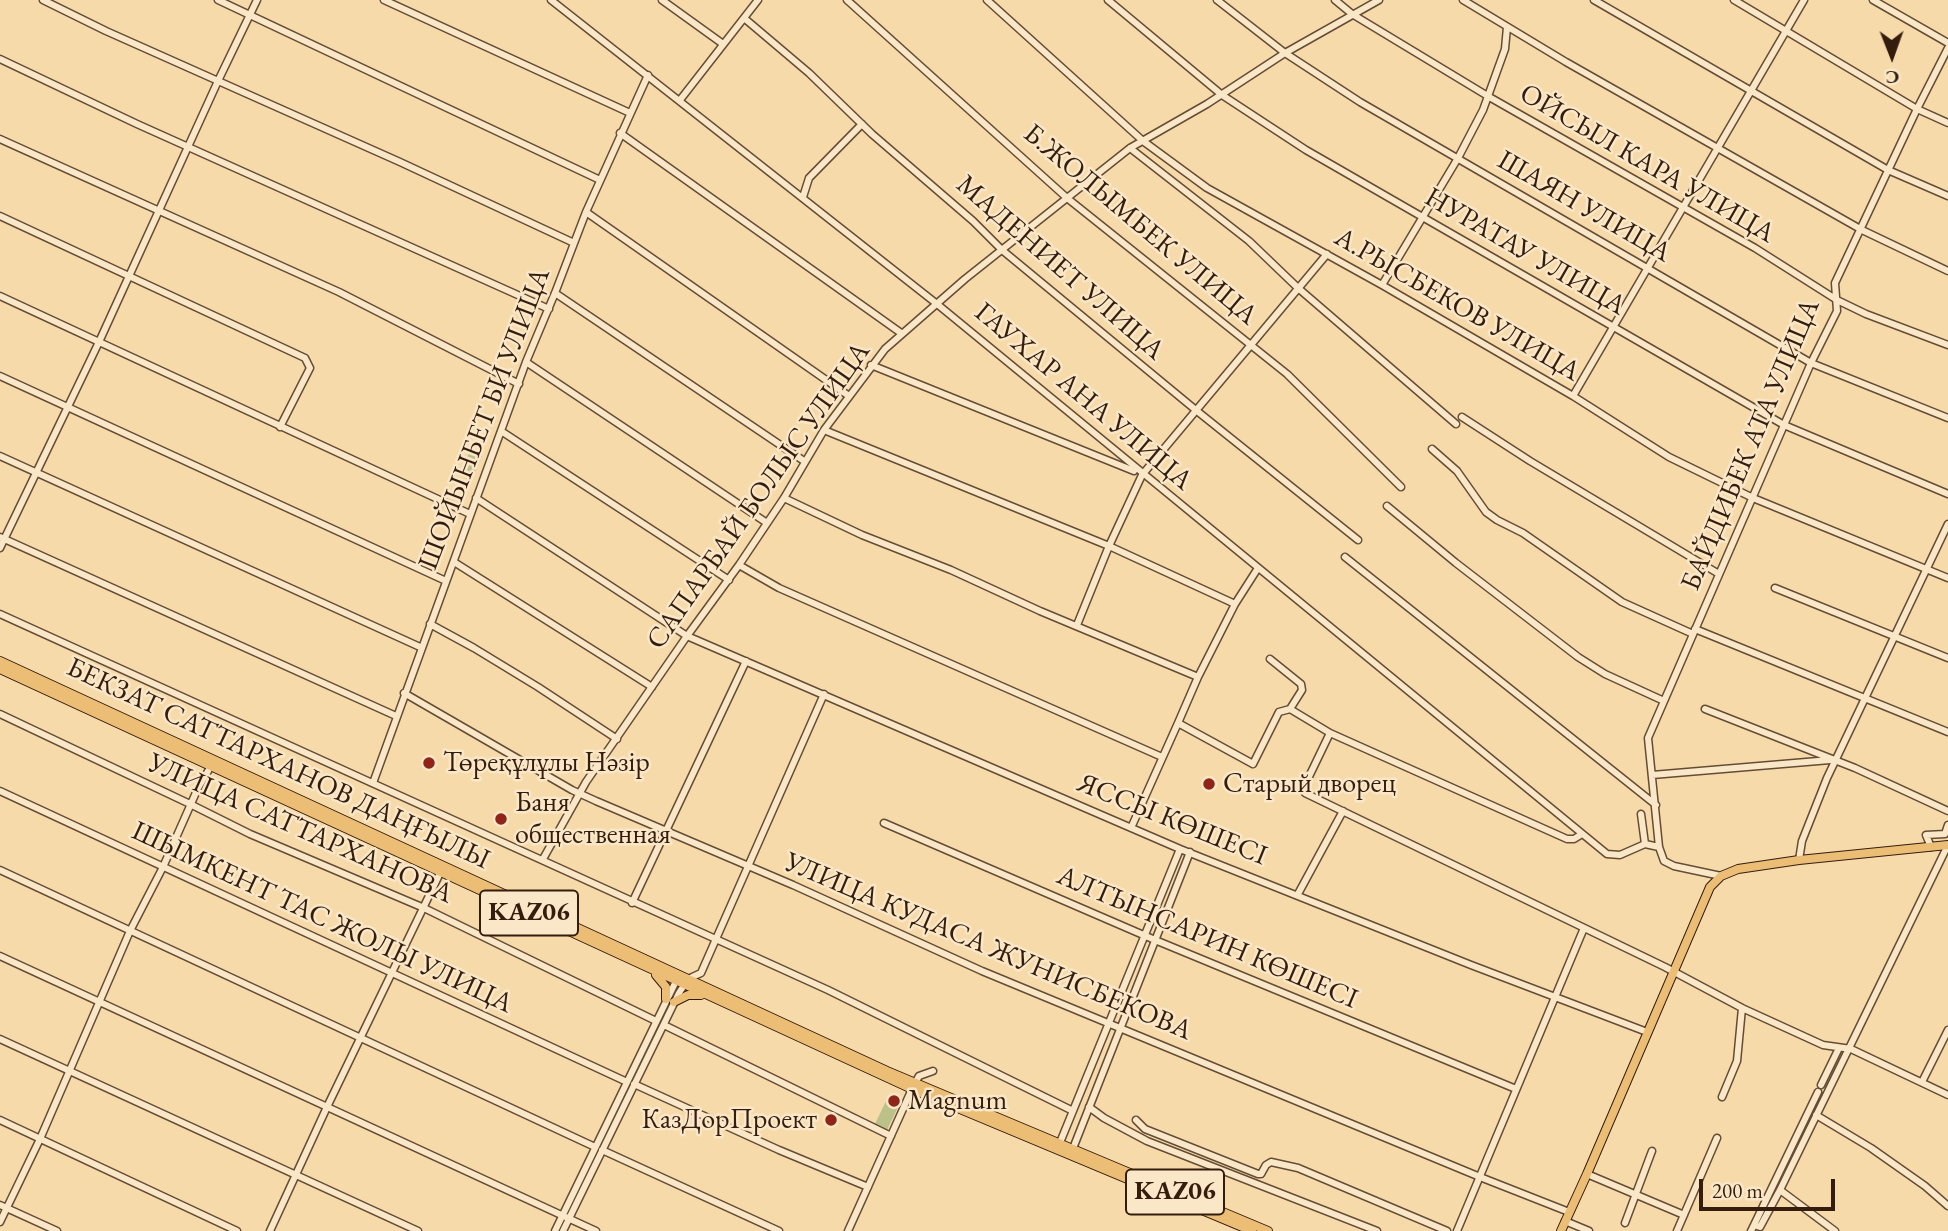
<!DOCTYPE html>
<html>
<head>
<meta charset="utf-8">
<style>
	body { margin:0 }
	#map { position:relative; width:1948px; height:1231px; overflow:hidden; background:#f6daaa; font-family:"EB Garamond",serif }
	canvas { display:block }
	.north { position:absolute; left:1857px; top:21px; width:70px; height:70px; -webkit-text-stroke:5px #f9e7c8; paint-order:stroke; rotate:179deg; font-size:19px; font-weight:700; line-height:28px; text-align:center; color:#351d0e }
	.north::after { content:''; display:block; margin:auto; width:24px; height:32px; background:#351d0e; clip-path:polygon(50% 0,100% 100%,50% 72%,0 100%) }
	.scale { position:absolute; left:1699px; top:1179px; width:136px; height:32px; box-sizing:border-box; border:4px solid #351d0e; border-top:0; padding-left:9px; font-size:21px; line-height:24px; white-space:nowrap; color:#351d0e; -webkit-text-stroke:5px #f9e7c8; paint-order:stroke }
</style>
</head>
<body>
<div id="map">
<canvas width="1948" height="1231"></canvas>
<div class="north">С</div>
<div class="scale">200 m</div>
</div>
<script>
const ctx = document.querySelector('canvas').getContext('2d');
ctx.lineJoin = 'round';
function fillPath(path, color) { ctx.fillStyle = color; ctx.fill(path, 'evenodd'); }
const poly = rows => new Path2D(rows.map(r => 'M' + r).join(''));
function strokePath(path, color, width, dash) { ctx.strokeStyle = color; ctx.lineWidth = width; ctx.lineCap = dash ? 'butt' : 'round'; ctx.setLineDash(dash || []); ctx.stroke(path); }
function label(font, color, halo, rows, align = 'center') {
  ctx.font = font + ' "EB Garamond",serif'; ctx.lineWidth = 5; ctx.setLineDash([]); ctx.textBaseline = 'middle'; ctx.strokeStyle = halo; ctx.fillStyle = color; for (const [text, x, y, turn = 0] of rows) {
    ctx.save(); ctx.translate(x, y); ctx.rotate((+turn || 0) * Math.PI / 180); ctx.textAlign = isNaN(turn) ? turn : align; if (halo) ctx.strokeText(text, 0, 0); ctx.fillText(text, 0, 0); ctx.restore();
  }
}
fillPath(poly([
	[470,451,482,456,471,481,459,475],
	[887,1099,899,1105,887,1130,875,1124]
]), '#bcc089');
const minor = poly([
	[43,0,106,31,400,162,574,243],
	[218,0,600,180],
	[384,0,630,113],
	[551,0,937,304,1607,854,1620,855,1645,844,1659,847],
	[662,0,723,44],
	[847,0,1067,198,1287,374,1401,487],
	[987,0,1143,141,1207,188,1382,285,1573,396,1669,457,1753,498,1948,578],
	[1108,0,1222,95,1306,150,1784,425,1948,494],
	[1217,0,1285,53,1360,102,1811,363,1948,418],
	[1335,0,1352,14,1491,98,1755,248,1837,300,1866,314,1948,345],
	[1463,0,1566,62,1862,230,1948,271],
	[1594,0,1888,170,1948,196],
	[1734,0,1917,109,1948,123],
	[1873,0,1948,43],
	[744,18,809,73,872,134,973,221,1002,250,1197,411,1358,540],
	[0,59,137,124,549,309],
	[680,100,758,0],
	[620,133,901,333],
	[0,139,339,292,519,384],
	[1130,148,1249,241,1298,288,1456,424],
	[803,197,809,178,862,124],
	[586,212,849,396],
	[0,216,305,358,310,368,280,427],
	[1382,285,1458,158,1483,110,1505,49,1507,27],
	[555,293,804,461],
	[0,296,470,514],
	[526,362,767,523],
	[871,365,1134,471],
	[0,376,446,581],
	[1573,396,1804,0],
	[1462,417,1530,461,1719,574],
	[824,430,1109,546,1235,604],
	[501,431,729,580],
	[1432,449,1457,471,1486,512,1497,520,1523,533,1622,602,1693,634],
	[0,456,420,647],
	[476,498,687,636,1180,849,1471,965,1647,1032],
	[784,498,862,535,951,570,1040,611,1198,677],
	[1387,506,1456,563,1578,657,1605,674,1664,701],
	[0,537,396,716],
	[0,548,99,342,218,81,257,0],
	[1345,557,1656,805],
	[454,562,652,687],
	[739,565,779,588,1162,757],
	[1775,588,1948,658],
	[0,614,828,990,1073,1111],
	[430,624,474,648,538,687,617,739],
	[1077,625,1109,546,1142,475,1327,254],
	[1695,629,1948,732],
	[1270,659,1301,684,1302,690,1290,709,1330,733,1567,839,1574,839,1582,834],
	[404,693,572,790,596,801,793,885,982,971,1480,1177,1569,1212],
	[1705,709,1855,768,1948,811],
	[0,714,190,804,250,834,424,908,656,1021],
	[1178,723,1198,677,1235,604,1258,568],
	[1330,733,1304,787,1305,793,1665,967,1742,1008,1823,1045,1851,1049,1948,1095],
	[1652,775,1830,760],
	[373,783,526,362,555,293,586,212,648,75],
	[0,791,627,1082],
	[1641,814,1645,844],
	[884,823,1155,940,1516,1089],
	[1131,828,1178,723,1253,764,1279,712,1290,709],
	[1931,847,1926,835,1945,834,1948,825],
	[543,859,586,782,687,636,739,565,784,498,824,430,885,349,965,279,1130,148,1207,104,1285,53,1379,0],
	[1799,860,1802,841,1827,778,1948,524],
	[0,870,595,1147],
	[1721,876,1674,866,1664,861,1659,847,1648,738,1811,363,1837,311,1835,283,1917,109,1948,48],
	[1298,894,1343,811],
	[632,903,746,661],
	[0,956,596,1231],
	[664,1025,891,1136],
	[0,1039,418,1231],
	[1922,1082,1948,1030],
	[915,1083,919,1076,933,1071],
	[634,1084,779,1150,868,1187],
	[1821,1085,1839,1048],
	[1722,1097,1737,1061,1742,1008],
	[1089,1107,1104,1118,1147,1141,1377,1231],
	[1816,1115,1871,1148,1925,1186,1948,1206],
	[0,1120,237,1231],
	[1136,1120,1145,1129,1258,1174,1261,1174,1266,1165,1271,1162,1298,1168,1447,1231],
	[1059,1145,1180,849],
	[602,1150,779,1231],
	[1072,1151,1190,852],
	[1587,1174,1684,1215],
	[1780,1190,1835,1231],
	[0,1205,57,1231],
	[1565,1221,1589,1231],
	[0,1222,40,1139,130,931,163,867,198,788,211,766],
	[1625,1223,1652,1151],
	[1754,1225,1818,1092],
	[270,1231,327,1107,441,871],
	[555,1231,677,979],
	[563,1231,679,993,688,979,701,973,824,694],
	[848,1231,912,1089],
	[1457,1231,1584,928],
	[1677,1231,1717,1138],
	[1751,1231,1754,1225,1760,1227,1780,1190,1948,845]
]);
const major = poly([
	[0,661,887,1071,1268,1231],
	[0,669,912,1089,1252,1231],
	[656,975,666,987,666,999],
	[674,1002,688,995,701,995],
	[1561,1231,1587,1174,1710,887,1721,876,1738,869,1799,860,1948,845]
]);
strokePath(minor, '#654c35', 9);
strokePath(major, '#351d0e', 10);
strokePath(minor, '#f9e7c8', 6);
strokePath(major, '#ebbd75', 8);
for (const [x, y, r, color] of [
	[429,763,7,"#8f2418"],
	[1209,784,7,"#8f2418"],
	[501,819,7,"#8f2418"],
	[894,1101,7,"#8f2418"],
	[831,1120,7,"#8f2418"]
]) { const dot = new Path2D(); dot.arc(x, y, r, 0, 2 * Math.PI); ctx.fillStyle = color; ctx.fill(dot); strokePath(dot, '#f9e7c8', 2.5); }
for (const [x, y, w] of [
	[529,913,98],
	[1175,1192,98]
]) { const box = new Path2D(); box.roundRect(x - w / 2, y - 22.5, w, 45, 5); ctx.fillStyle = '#f9e7c8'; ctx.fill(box); strokePath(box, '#351d0e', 2); }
label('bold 26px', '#351d0e', null, [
	["KАZ06",529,913],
	["KАZ06",1175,1192]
]);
label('28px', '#351d0e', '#f9e7c8', [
	["ОЙСЫЛ КАРА УЛИЦА",1647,164,30],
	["ШАЯН УЛИЦА",1584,207,30],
	["Б.ЖОЛЫМБЕК УЛИЦА",1140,225,40],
	["НУРАТАУ УЛИЦА",1525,252,30],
	["МАДЕНИЕТ УЛИЦА",1060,268,41],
	["А.РЫСБЕКОВ УЛИЦА",1457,305,30],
	["ГАУХАР АНА УЛИЦА",1083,397,40],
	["ШОЙЫНБЕТ БИ УЛИЦА",485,419,-69],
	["БАЙДИБЕК АТА УЛИЦА",1751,445,-67],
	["САПАРБАЙ БОЛЫС УЛИЦА",759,496,-55],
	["БЕКЗАТ САТТАРХАНОВ ДАҢҒЫЛЫ",278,764,25],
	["ЯССЫ КӨШЕСІ",1172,820,22],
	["УЛИЦА САТТАРХАНОВА",300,829,24],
	["ШЫМКЕНТ ТАС ЖОЛЫ УЛИЦА",322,918,25],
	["АЛТЫНСАРИН КӨШЕСІ",1207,938,23],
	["УЛИЦА КУДАСА ЖУНИСБЕКОВА",988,947,23]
]);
label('28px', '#351d0e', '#f9e7c8', [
	["Төреқұлұлы Нәзір",443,763],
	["Старый дворец",1223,784],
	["Баня",515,803],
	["общественная",515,835],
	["Magnum",908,1101],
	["КазДорПроект",817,1120,"right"]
], 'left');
</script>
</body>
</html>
